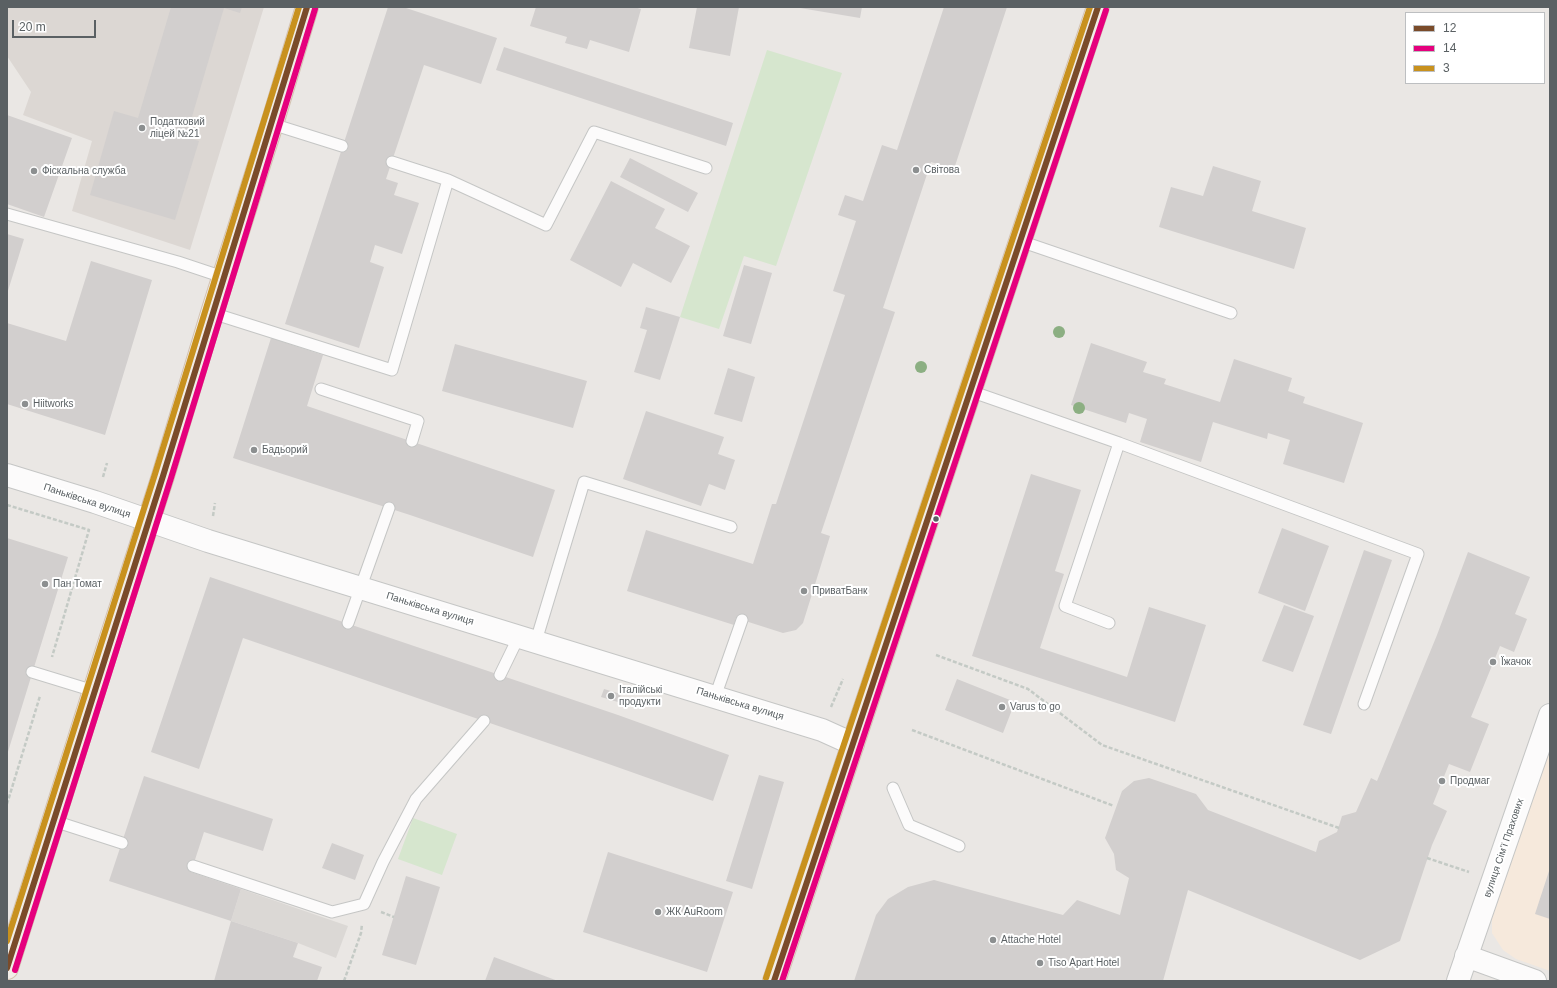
<!DOCTYPE html>
<html>
<head>
<meta charset="utf-8">
<style>
	body { margin:0 }
	#map { position:relative; width:1557px; height:988px; overflow:hidden; background:#eae7e4; font-family:Helvetica,sans-serif }
	canvas { display:block }
	.frame { position:absolute; inset:0; border:8px solid #5a6063; pointer-events:none }
	.legend { position:absolute; left:1405px; top:12px; width:140px; height:72px; box-sizing:border-box; background:#fff; border:1px solid #bdbfc1; margin:0; padding:5px 7px; list-style:none; font-size:12px; color:#5a6063 }
	.legend li { display:flex; align-items:center; gap:8px; height:20px }
	.legend b { width:20px; border:1px solid #bdbfc1 }
	.scale { position:absolute; left:12px; top:20px; width:84px; height:18px; box-sizing:border-box; border:2px solid #5a6063; border-top:0; padding-left:5px; font-size:12px; line-height:14px; white-space:nowrap; color:#5a6063; -webkit-text-stroke:3px #fff; paint-order:stroke }
</style>
</head>
<body>
<div id="map">
<canvas width="1557" height="988"></canvas>
<div class="frame"></div>
<ul class="legend">
<li><b style="height:5px;background:#7a4b2a"></b>12</li>
<li><b style="height:5px;background:#e5007d"></b>14</li>
<li><b style="height:5px;background:#c8911e"></b>3</li>
</ul>
<div class="scale">20 m</div>
</div>
<script>
const ctx = document.querySelector('canvas').getContext('2d');
ctx.lineJoin = 'round';
function fillPath(path, color) { ctx.fillStyle = color; ctx.fill(path, 'evenodd'); }
const poly = rows => new Path2D(rows.map(r => 'M' + r).join(''));
function strokePath(path, color, width, dash) { ctx.strokeStyle = color; ctx.lineWidth = width; ctx.lineCap = dash ? 'butt' : 'round'; ctx.setLineDash(dash || []); ctx.stroke(path); }
function label(font, color, halo, rows, align = 'center') {
  ctx.font = font + ' Helvetica,sans-serif'; ctx.lineWidth = 4; ctx.setLineDash([]); ctx.textBaseline = 'middle'; ctx.strokeStyle = halo; ctx.fillStyle = color; for (const [text, x, y, turn = 0] of rows) {
    ctx.save(); ctx.translate(x, y); ctx.rotate((+turn || 0) * Math.PI / 180); ctx.textAlign = isNaN(turn) ? turn : align; if (halo) ctx.strokeText(text, 0, 0); ctx.fillText(text, 0, 0); ctx.restore();
  }
}
fillPath(poly([
	[1550,744,1550,971,1516,959,1503,950,1492,933,1492,918]
]), '#f6e9dc');
fillPath(poly([
	[241,889,348,926,336,958,298,943,231,921]
]), '#dbd8d5');
fillPath(poly([
	[7,7,264,7,190,250,72,211,92,141,23,115,31,92,7,56]
]), '#dcd7d3');
fillPath(poly([
	[767,50,842,73,776,266,744,256,719,329,680,317],
	[413,818,457,834,442,875,398,859]
]), '#d6e6ce');
fillPath(poly([
	[171,7,242,7,240,13,224,8,186,137,199,141,175,220,90,195,114,111,138,118],
	[388,7,403,7,497,38,481,84,424,65,386,179,398,183,394,195,419,203,402,254,375,245,370,262,384,267,359,348,285,324],
	[536,7,634,7,641,9,629,52,590,40,587,49,565,43,567,37,530,26],
	[697,7,739,7,730,56,689,48],
	[794,7,862,7,860,18],
	[944,7,1007,7,954,169,931,162,883,308,895,312,821,533,830,536,803,623,796,630,783,633,736,618,734,625,627,591,646,530,753,564,772,504,776,504,845,295,833,291,856,221,838,215,845,195,863,201,882,145,897,150],
	[504,47,733,123,726,146,496,70],
	[7,115,72,138,44,217,7,204],
	[630,158,698,193,688,212,620,177],
	[1213,166,1261,181,1252,211,1306,228,1294,269,1159,227,1171,187,1203,196],
	[611,181,665,209,655,228,690,246,671,283,633,263,621,287,570,260],
	[7,234,24,239,7,294],
	[91,261,152,280,105,435,7,404,7,323,66,341],
	[744,265,772,273,751,344,723,336],
	[646,307,680,317,660,380,634,372,647,330,640,328],
	[271,338,323,355,307,406,555,490,533,557,410,515,233,458],
	[1091,343,1147,362,1143,372,1166,379,1164,384,1220,402,1234,359,1292,378,1288,391,1305,397,1303,403,1363,423,1344,483,1283,464,1290,440,1268,433,1267,439,1213,422,1201,462,1140,442,1147,419,1129,413,1126,423,1071,405],
	[455,344,587,381,573,428,442,391],
	[728,368,755,377,742,422,714,414],
	[646,411,724,437,718,454,735,460,725,490,709,484,701,506,623,479],
	[1031,474,1081,490,1055,571,1064,574,1040,648,1127,677,1149,607,1206,625,1175,722,972,656],
	[1282,528,1329,546,1305,611,1258,593],
	[7,538,68,557,7,755],
	[1364,550,1392,560,1331,734,1303,725],
	[1468,552,1530,577,1515,614,1527,619,1514,652,1500,646,1471,717,1489,724,1470,772,1449,764,1433,804,1447,811,1432,845,1400,941,1360,960,1188,890,1163,981,854,981,876,915,888,899,908,887,934,880,1063,915,1077,900,1120,915,1129,878,1116,870,1114,854,1105,838,1122,791,1134,781,1149,778,1196,794,1208,810,1316,852,1319,841,1337,832,1342,816,1356,812,1371,778,1377,781,1437,635],
	[210,577,618,715,729,755,713,801,603,762,243,638,199,769,151,752],
	[1284,605,1314,616,1293,672,1262,661],
	[957,679,1015,702,1003,733,945,710],
	[604,689,621,694,618,702,601,697],
	[759,775,784,782,752,889,726,881],
	[144,776,273,819,263,851,204,832,191,872,241,889,231,921,109,881],
	[332,843,364,855,355,880,322,868],
	[608,852,733,892,707,972,583,932],
	[1550,868,1550,919,1535,914],
	[406,876,440,887,416,965,382,955],
	[231,921,298,943,293,957,322,967,317,981,214,981],
	[494,957,558,981,485,981]
]), '#d2cfce');
const service = poly([
	[272,124,342,146],
	[392,162,448,180,546,225,594,132,706,168],
	[7,214,178,262,223,277],
	[1020,241,1231,313],
	[212,313,392,370,448,180],
	[321,389,418,421,412,441],
	[970,391,1119,443,1065,606,1109,623],
	[1119,443,1418,554,1364,704],
	[348,623,389,508],
	[536,641,584,482,731,527],
	[32,672,94,691],
	[500,675,519,636],
	[715,697,742,620],
	[893,788,909,825,959,846],
	[54,821,122,843],
	[193,866,332,912,364,904,383,862,416,799,484,721]
]);
const minor = poly([
	[7,475,95,502,208,541,822,730,853,744],
	[1466,956,1535,981],
	[1458,981,1550,715]
]);
const primary = poly([
	[7,968,105,656,163,476,212,313,272,124,307,7],
	[774,981,1098,7]
]);
strokePath(service, '#c5c6c5', 13);
strokePath(minor, '#c5c6c5', 24);
strokePath(primary, '#d3c2b1', 24);
strokePath(poly([
	[103,477,107,463],
	[7,505,89,530,52,657],
	[213,516,215,503],
	[936,655,1028,689,1102,745,1339,828],
	[831,707,843,679],
	[912,730,1114,806],
	[7,804,40,696],
	[1427,858,1469,872],
	[381,912,394,917],
	[344,981,361,933,362,924]
]), '#c4cac5', 2.5, [4, 2]);
strokePath(service, '#fcfbfb', 11);
strokePath(minor, '#fcfbfb', 22);
strokePath(primary, '#f2ede7', 22);
strokePath(poly([
	[7,968,163,476,307,7],
	[774,981,1098,7]
]), '#7a4b2a', 6);
strokePath(poly([
	[15,970,171,478,315,9],
	[782,981,1106,10]
]), '#e5007d', 6);
strokePath(poly([
	[7,941,155,474,299,7],
	[766,978,1090,7]
]), '#c8911e', 6);
ctx.fillStyle = '#8caf82';
for (const [x, y] of [
	[1059,332],
	[921,367],
	[1079,408]
]) { ctx.beginPath(); ctx.arc(x, y, 6, 0, 2 * Math.PI); ctx.fill(); }
for (const [x, y, r, color] of [
	[142,128,4,"#8c8f90"],
	[916,170,4,"#8c8f90"],
	[34,171,4,"#8c8f90"],
	[25,404,4,"#8c8f90"],
	[254,450,4,"#8c8f90"],
	[936,519,3.5,"#5a6063"],
	[45,584,4,"#8c8f90"],
	[804,591,4,"#8c8f90"],
	[1493,662,4,"#8c8f90"],
	[611,696,4,"#8c8f90"],
	[1002,707,4,"#8c8f90"],
	[1442,781,4,"#8c8f90"],
	[658,912,4,"#8c8f90"],
	[993,940,4,"#8c8f90"],
	[1040,963,4,"#8c8f90"]
]) { const dot = new Path2D(); dot.arc(x, y, r, 0, 2 * Math.PI); ctx.fillStyle = color; ctx.fill(dot); strokePath(dot, '#fff', 1.5); }
label('10px', '#5a6063', '#fff', [
	["Податковий",150,122],
	["ліцей №21",150,134],
	["Світова",924,170],
	["Фіскальна служба",42,171],
	["Hiitworks",33,404],
	["Бадьорий",262,450],
	["Пан Томат",53,584],
	["ПриватБанк",812,591],
	["Їжачок",1501,662],
	["Італійські",619,690],
	["продукти",619,702],
	["Varus to go",1010,707],
	["Продмаг",1450,781],
	["ЖК AuRoom",666,912],
	["Attache Hotel",1001,940],
	["Tiso Apart Hotel",1048,963]
], 'left');
label('10px', '#5a6063', '#fff', [
	["Паньківська вулиця",87,501,18],
	["Паньківська вулиця",430,609,17],
	["Паньківська вулиця",740,704,17],
	["вулиця Сімʼї Прахових",1504,848,-71]
]);
</script>
</body>
</html>
